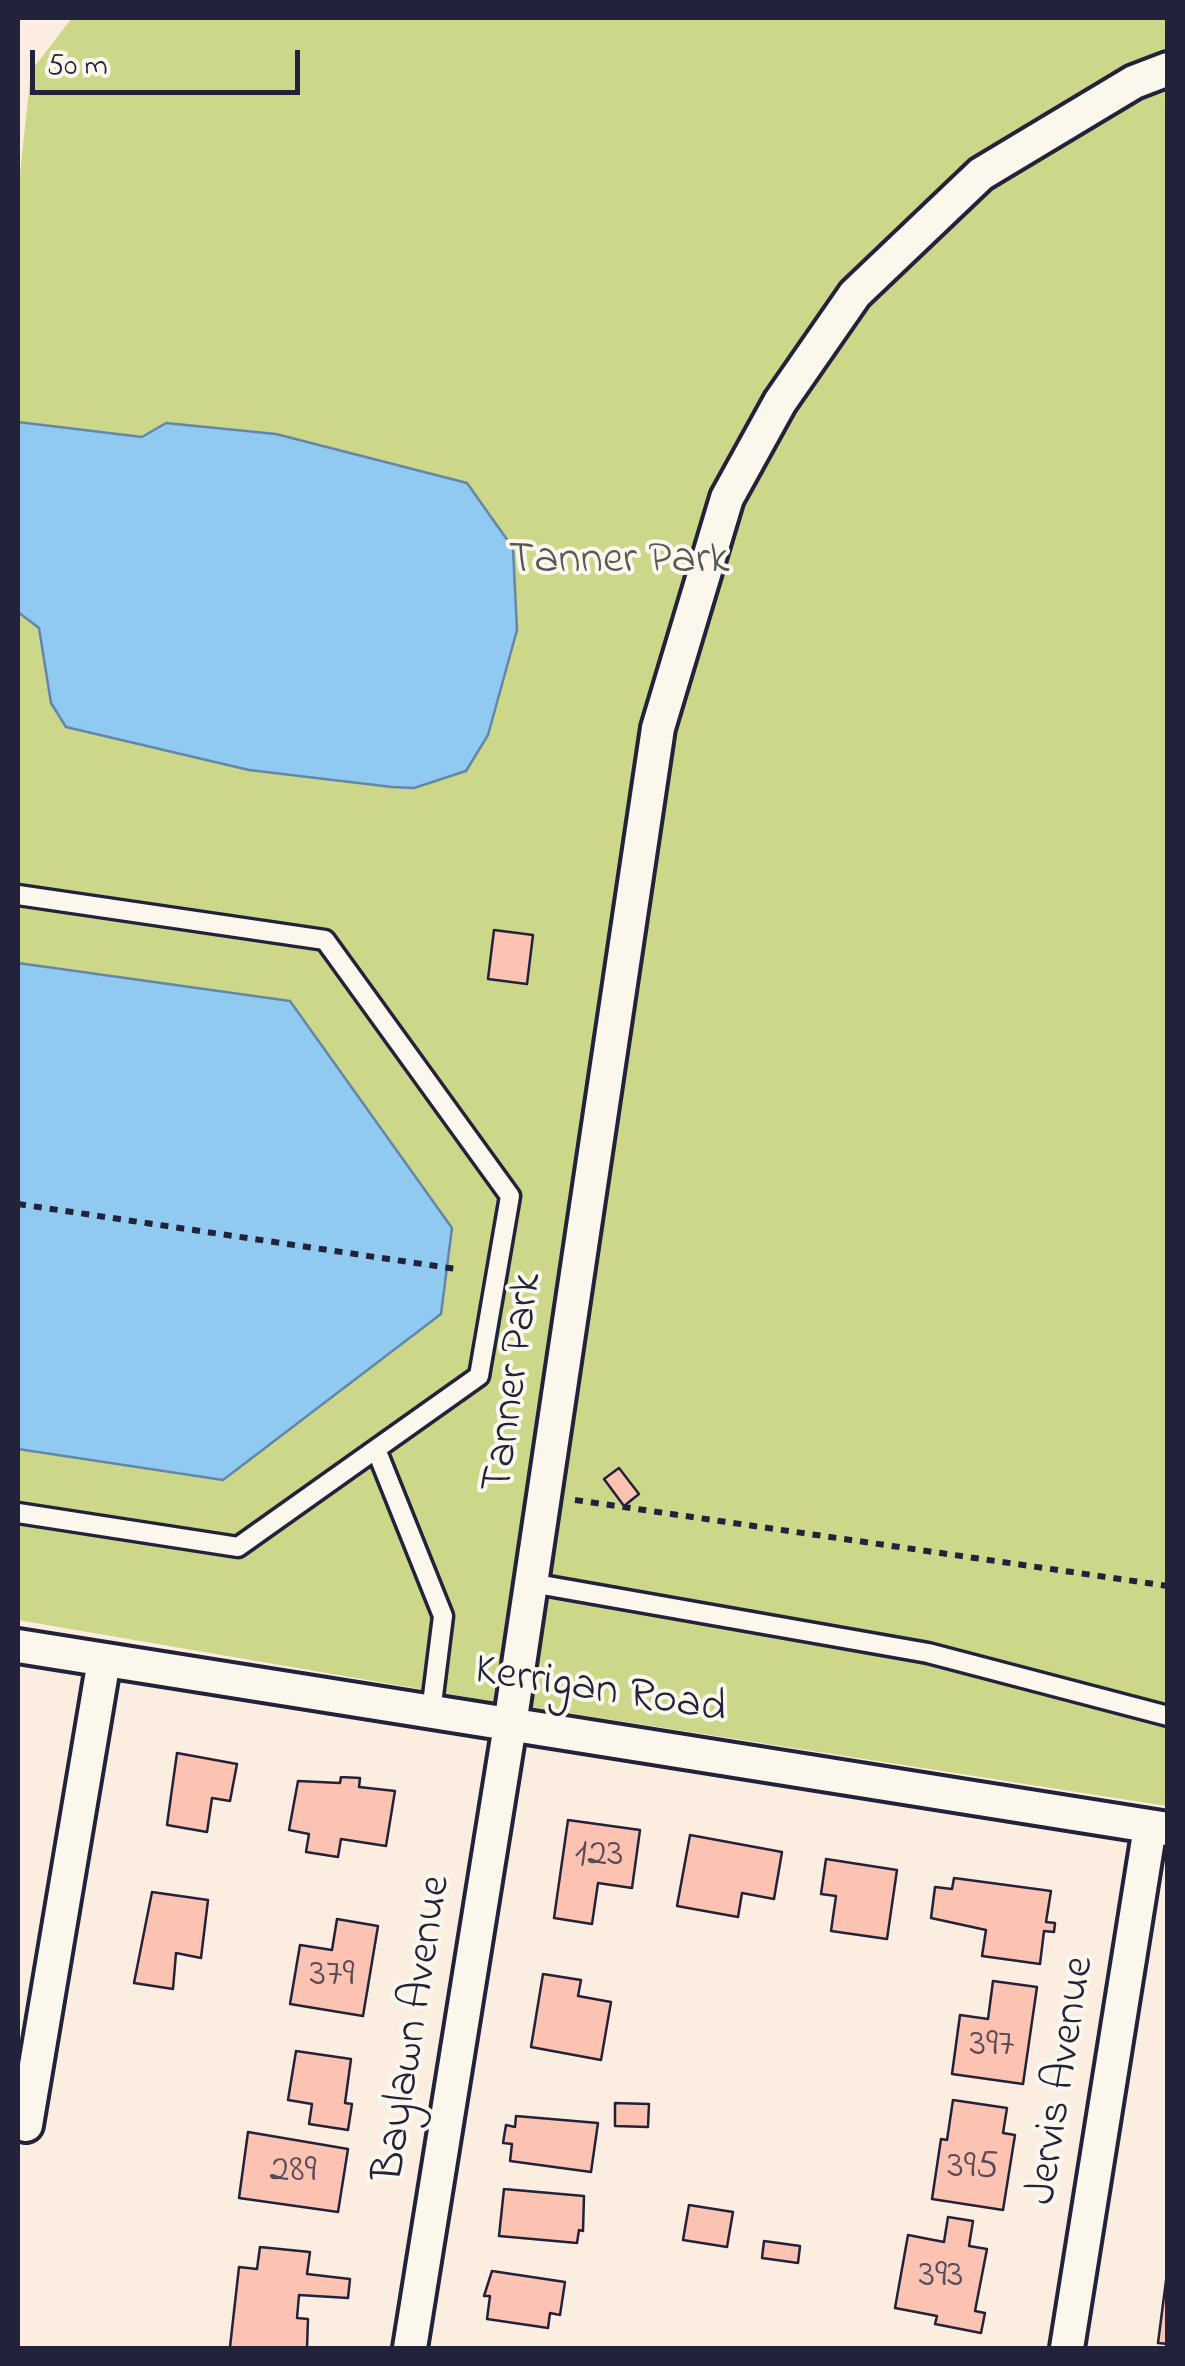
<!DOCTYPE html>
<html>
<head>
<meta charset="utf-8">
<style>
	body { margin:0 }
	#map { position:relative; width:1185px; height:2366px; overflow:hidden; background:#fbede0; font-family:"Indie Flower",sans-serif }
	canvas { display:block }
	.frame { position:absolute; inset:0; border:20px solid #22223b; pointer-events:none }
	.scale { position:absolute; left:30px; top:50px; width:270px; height:45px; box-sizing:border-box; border:5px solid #22223b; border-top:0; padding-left:12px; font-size:30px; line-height:35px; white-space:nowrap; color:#22223b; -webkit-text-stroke:8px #fbf7ec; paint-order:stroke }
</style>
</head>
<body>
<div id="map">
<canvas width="1185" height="2366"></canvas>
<div class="frame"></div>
<div class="scale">50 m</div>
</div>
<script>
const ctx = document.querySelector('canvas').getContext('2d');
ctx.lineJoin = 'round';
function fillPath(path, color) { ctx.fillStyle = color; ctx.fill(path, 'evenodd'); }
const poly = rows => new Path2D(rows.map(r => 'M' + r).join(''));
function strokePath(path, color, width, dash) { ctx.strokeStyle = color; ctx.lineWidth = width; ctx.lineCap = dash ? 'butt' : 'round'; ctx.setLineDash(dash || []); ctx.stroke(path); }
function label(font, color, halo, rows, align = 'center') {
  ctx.font = font + ' "Indie Flower",sans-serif'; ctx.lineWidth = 8; ctx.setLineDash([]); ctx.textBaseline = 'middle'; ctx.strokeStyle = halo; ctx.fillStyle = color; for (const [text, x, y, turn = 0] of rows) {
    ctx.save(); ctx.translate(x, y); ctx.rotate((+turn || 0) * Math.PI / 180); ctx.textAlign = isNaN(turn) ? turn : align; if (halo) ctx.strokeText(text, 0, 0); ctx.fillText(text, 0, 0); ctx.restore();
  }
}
fillPath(poly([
	[72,18,1167,18,1167,1806,478,1699,18,1620,18,1450,223,1480,290,1001,18,963,18,192,31,71]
]), '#ccd78a');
const water = poly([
	[18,422,142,437,166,423,276,434,467,483,513,548,517,630,488,735,466,771,414,788,392,787,249,770,66,727,51,703,39,628,18,612,18,422],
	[18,963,290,1001,452,1228,441,1314,223,1480,18,1449,18,963]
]);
fillPath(water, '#90caf0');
strokePath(water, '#6487a8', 2.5);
const building = poly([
	[494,930,533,935,527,984,488,979,494,930],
	[619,1468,639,1494,624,1506,604,1479,619,1468],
	[177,1753,237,1764,230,1801,212,1798,207,1832,167,1825,177,1753],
	[341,1777,360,1778,359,1787,395,1791,386,1846,341,1839,338,1857,306,1852,309,1834,289,1830,298,1781,340,1783,341,1777],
	[568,1820,640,1830,632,1888,598,1883,592,1924,554,1918,568,1820],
	[690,1835,782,1852,774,1899,742,1893,738,1917,677,1906,690,1835],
	[826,1859,897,1870,887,1939,831,1931,836,1896,821,1894,826,1859],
	[954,1878,1051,1891,1046,1922,1055,1923,1054,1932,1044,1931,1040,1964,982,1956,986,1930,931,1918,935,1887,952,1889,954,1878],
	[152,1892,208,1900,201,1958,176,1953,173,1989,134,1983,152,1892],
	[337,1919,378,1926,363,2016,290,2004,300,1945,332,1950,337,1919],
	[543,1974,581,1980,578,1996,611,2002,601,2060,531,2047,543,1974],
	[993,1981,1037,1987,1023,2084,952,2074,960,2015,988,2019,993,1981],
	[296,2051,351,2059,345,2103,352,2104,348,2130,309,2124,312,2104,288,2100,296,2051],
	[953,2100,1007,2108,1003,2133,1015,2135,1003,2210,932,2199,941,2139,947,2140,953,2100],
	[615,2103,649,2104,648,2127,615,2126,615,2103],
	[516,2116,598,2123,591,2172,510,2161,512,2144,503,2143,506,2125,515,2127,516,2116],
	[248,2132,348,2149,338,2212,239,2198,248,2132],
	[504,2189,584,2196,583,2231,579,2230,577,2243,499,2236,504,2189],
	[689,2205,733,2212,727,2247,683,2240,689,2205],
	[948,2217,973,2221,969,2246,987,2249,975,2311,985,2313,981,2333,935,2324,937,2316,895,2308,908,2235,944,2242,948,2217],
	[764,2241,800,2246,798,2263,762,2258,764,2241],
	[260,2247,310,2252,307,2274,350,2279,348,2298,299,2295,297,2318,308,2319,307,2348,230,2347,239,2267,257,2269,260,2247],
	[492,2271,565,2282,560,2315,550,2313,548,2328,487,2319,490,2296,484,2296,492,2271],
	[1167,2273,1168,2273,1168,2344,1158,2343,1167,2273]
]);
fillPath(building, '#fcc3b2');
strokePath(building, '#22223b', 2.5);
const lane = poly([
	[18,895,325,940,510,1196,479,1376,238,1547,18,1513],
	[376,1449,443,1616,431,1712],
	[531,1583,928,1653,1168,1716]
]);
const street = poly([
	[18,1646,1168,1829],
	[26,2125,104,1660],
	[410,2348,510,1725,658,728,727,498,780,402,855,294,981,174,1134,82,1168,69],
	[1067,2348,1150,1827]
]);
strokePath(lane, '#22223b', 25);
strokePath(street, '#22223b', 40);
strokePath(poly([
	[18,1204,456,1269],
	[575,1500,1168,1586]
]), '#22223b', 6, [8, 8]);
strokePath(lane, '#fbf7ec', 18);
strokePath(street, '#fbf7ec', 32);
label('40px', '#584a59', null, [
	["123",599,1857],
	["379",332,1977],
	["397",992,2047],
	["395",973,2169],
	["289",293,2173],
	["393",941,2278]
]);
label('45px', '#555853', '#fbf7ec', [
	["Tanner Park",619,564]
]);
label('45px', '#22223b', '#fbf7ec', [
	["Tanner Park",516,1383,-82],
	["Kerrigan Road",600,1693,9],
	["Baylawn Avenue",416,2029,-81],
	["Jervis Avenue",1064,2081,-81]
]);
</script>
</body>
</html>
